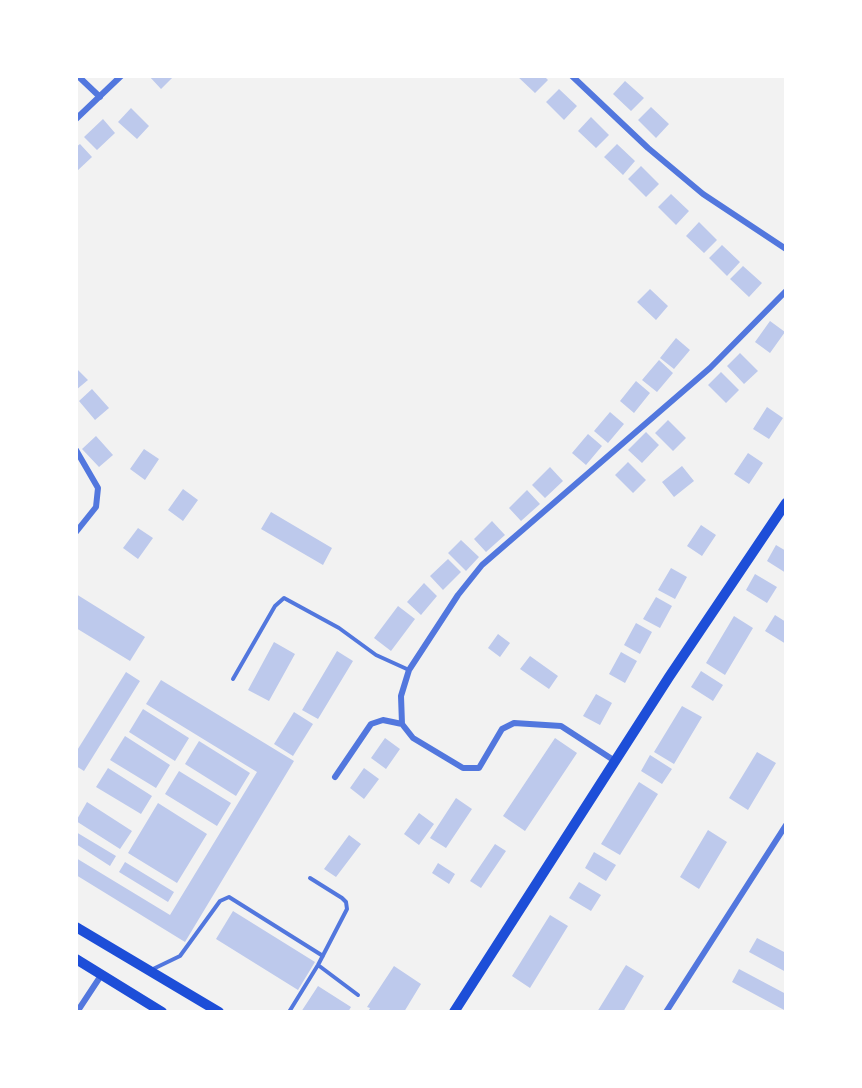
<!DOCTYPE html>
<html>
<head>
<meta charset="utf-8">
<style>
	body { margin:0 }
	#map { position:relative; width:862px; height:1088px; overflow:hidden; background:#f2f2f2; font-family:"Exo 2",sans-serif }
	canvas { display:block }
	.frame { position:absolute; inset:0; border:78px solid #fff; pointer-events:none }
</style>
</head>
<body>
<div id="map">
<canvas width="862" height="1088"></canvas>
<div class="frame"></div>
</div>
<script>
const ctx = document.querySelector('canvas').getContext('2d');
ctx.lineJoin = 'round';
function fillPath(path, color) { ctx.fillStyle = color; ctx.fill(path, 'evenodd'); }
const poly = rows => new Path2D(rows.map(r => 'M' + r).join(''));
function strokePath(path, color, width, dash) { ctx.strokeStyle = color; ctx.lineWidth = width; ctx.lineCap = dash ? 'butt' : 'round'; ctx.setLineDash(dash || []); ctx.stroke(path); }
fillPath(poly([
	[149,76,174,76,161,89],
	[517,76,544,76,548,80,535,93],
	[625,81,644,98,631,111,613,94],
	[559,89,577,106,564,120,546,102],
	[651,107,669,124,656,138,638,120],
	[131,108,149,126,137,139,118,122],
	[591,117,609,135,596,148,578,131],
	[103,119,115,133,97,150,84,137],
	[80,144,92,157,76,172,76,147],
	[617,144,635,161,623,175,604,157],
	[641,166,659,184,646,197,628,179],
	[671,194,689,211,676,225,658,207],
	[699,222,717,240,704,253,686,236],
	[722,245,740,262,727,276,709,258],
	[743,266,762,283,749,297,730,279],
	[650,289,668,306,656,320,637,302],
	[770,321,785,332,770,353,755,342],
	[676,338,690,350,674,369,660,358],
	[740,353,758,371,744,384,727,366],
	[659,360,673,373,657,392,642,380],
	[76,368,88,380,76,390],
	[721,372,739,390,726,403,708,385],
	[636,381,650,393,634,413,620,401],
	[92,389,109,408,95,420,79,401],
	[767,407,783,418,769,439,753,429],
	[610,412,624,424,608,443,594,431],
	[668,420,686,438,673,451,655,433],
	[646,432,659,445,642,463,628,450],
	[588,434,602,446,586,465,572,453],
	[96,436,113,455,99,467,82,449],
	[144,449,159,459,145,480,130,469],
	[748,453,763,463,749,484,734,474],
	[628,462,646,480,633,493,615,475],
	[682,466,694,481,674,497,662,482],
	[550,467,563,481,545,498,532,485],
	[183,489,198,500,183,521,168,510],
	[527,490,540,504,521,521,509,508],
	[271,512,332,548,323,565,261,529],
	[492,521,505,535,486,552,474,539],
	[701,525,716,535,702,556,687,546],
	[138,528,153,538,138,559,123,548],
	[461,540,479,557,466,571,448,553],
	[776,545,786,551,786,573,767,561],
	[448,559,461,572,443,590,430,576],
	[671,568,687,577,675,599,658,590],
	[755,574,777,587,767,603,746,590],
	[424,583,437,596,421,615,407,602],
	[76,594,145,637,130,661,76,628],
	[656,597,672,606,660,628,643,619],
	[398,606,415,619,391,651,374,638],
	[775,615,786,622,786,644,765,631],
	[734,616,753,628,725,675,706,663],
	[636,623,652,632,640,654,624,645],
	[498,634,510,643,500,657,488,648],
	[274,642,295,654,269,701,248,690],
	[337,651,353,661,318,719,302,710],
	[621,652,637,661,625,683,609,674],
	[530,656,558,676,549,689,520,669],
	[701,671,723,685,713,701,691,687],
	[126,672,140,681,84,771,76,766,76,752],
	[161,680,294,761,185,942,76,875,76,858,170,915,257,772,146,704],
	[596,694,612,703,600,725,583,716],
	[682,706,702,717,674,764,654,752],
	[143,709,189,738,175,761,129,732],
	[294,712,313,724,293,756,274,744],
	[125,736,170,765,156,788,110,760],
	[385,738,400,749,386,769,371,758],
	[555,738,577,753,525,831,503,816],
	[199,741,250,773,236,796,185,764],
	[757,752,776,763,748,810,729,798],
	[650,755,672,769,662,784,641,771],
	[108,768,152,796,141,814,96,787],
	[364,768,379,779,364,799,350,788],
	[179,771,231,803,217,826,165,794],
	[639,782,658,794,620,855,601,844],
	[456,798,472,809,446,848,430,838],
	[87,802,132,831,120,849,76,821],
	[158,803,207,834,177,883,128,853],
	[419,813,434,824,419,845,404,834],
	[708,830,727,842,699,889,680,877],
	[76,832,116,856,110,866,76,844],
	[349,835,361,844,336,877,324,869],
	[495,844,506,851,481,888,470,881],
	[594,852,616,865,606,881,585,868],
	[125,862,174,892,168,902,119,872],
	[438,863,455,874,449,884,432,873],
	[579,882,601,895,591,911,569,898],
	[233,911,315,962,298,990,216,939],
	[550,915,568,926,530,988,512,976],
	[757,938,786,953,786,972,749,952],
	[626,965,644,976,623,1012,597,1012],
	[394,966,421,984,404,1012,368,1012,370,1008,367,1007],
	[739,969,786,994,786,1011,732,982],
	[318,986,351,1007,348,1012,301,1012]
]), '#bdc9ec');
strokePath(poly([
	[233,679,275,606,284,598,339,628,376,655,409,670],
	[318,965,358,995],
	[151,970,180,956,220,901,229,897,323,956],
	[289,1012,318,965,347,909,346,902,342,898,310,878]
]), '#5277de', 4);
strokePath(poly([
	[78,76,100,97],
	[572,76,648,148,703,194,786,249],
	[76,119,121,76],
	[76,450,98,488,96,507,76,532],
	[615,761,561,726,514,723,502,729,479,768,463,768,413,738,402,724,401,696,409,670,458,595,482,565,710,368,786,291],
	[335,777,371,724,383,720,402,724],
	[77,1012,102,974],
	[666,1012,786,825]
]), '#5277de', 6);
strokePath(poly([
	[76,927,219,1012],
	[76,959,162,1012],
	[454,1012,669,677,786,503]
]), '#1d4ed8', 10);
</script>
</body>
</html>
